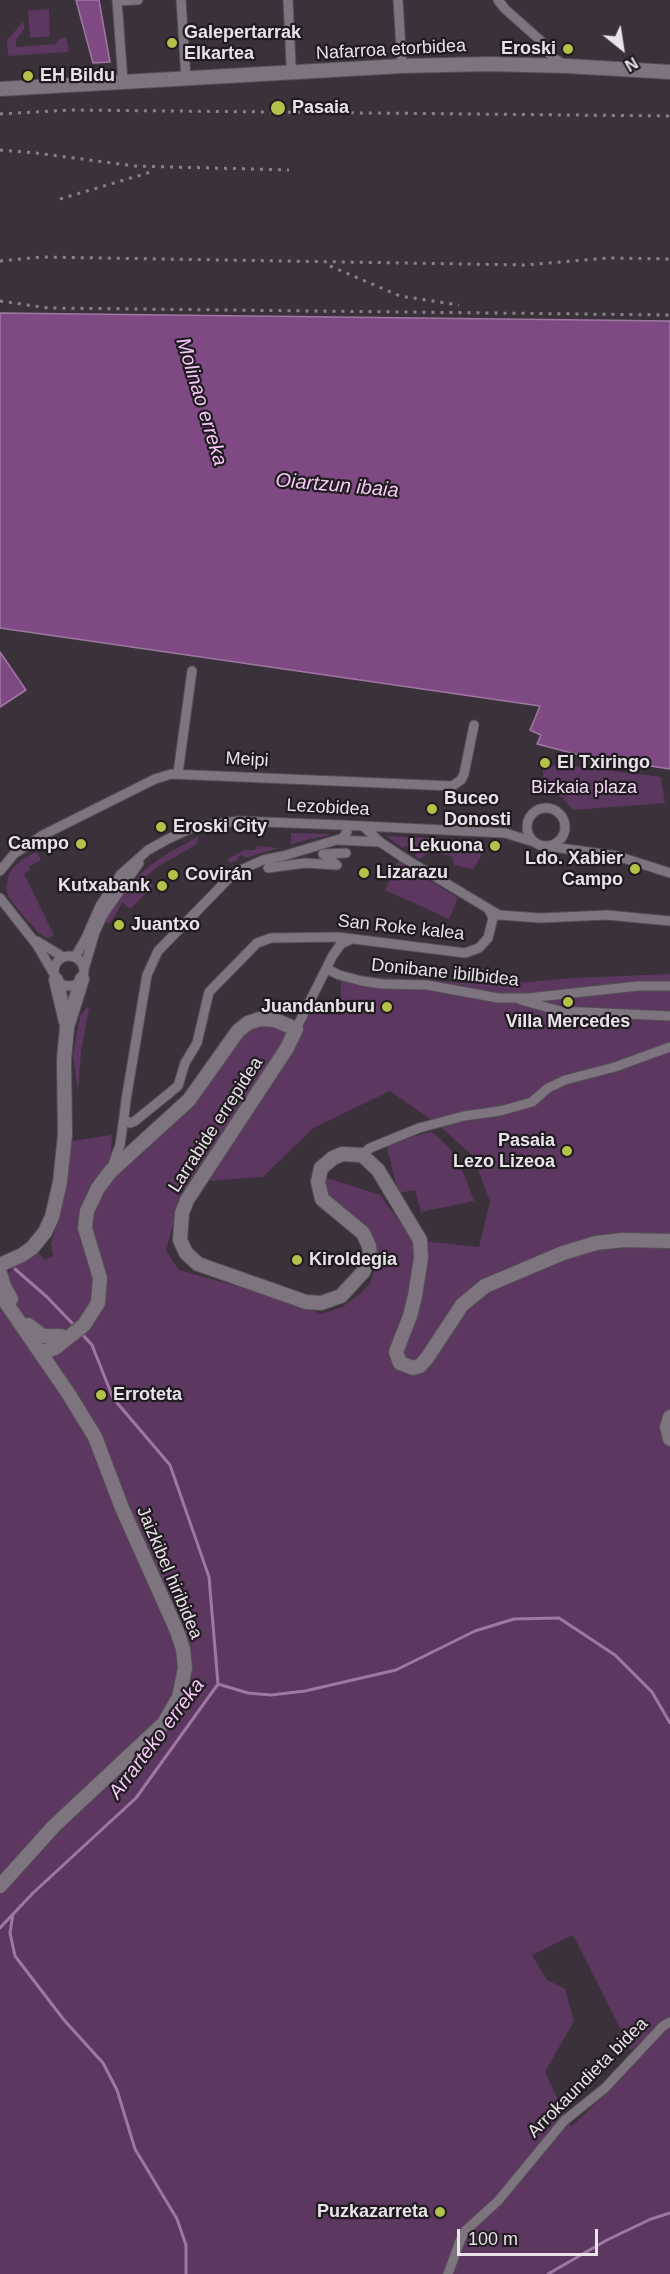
<!DOCTYPE html>
<html>
<head>
<meta charset="utf-8">
<style>
	body { margin:0 }
	#map { position:relative; width:670px; height:2274px; overflow:hidden; background:#3a313b; font-family:Helvetica,sans-serif }
	canvas { display:block }
	.north { position:absolute; left:592px; top:18px; width:60px; height:60px; -webkit-text-stroke:4px #1f1b1f; paint-order:stroke; rotate:150deg; font-size:16px; font-weight:700; line-height:24px; text-align:center; color:#e9e3ea }
	.north::after { content:''; display:block; margin:auto; width:21px; height:27px; background:#e9e3ea; clip-path:polygon(50% 0,100% 100%,50% 72%,0 100%) }
	.scale { position:absolute; left:457px; top:2229px; width:141px; height:27px; box-sizing:border-box; border:3px solid #e9e3ea; border-top:0; padding-left:8px; font-size:18px; line-height:21px; white-space:nowrap; color:#e9e3ea; -webkit-text-stroke:4px #1f1b1f; paint-order:stroke }
</style>
</head>
<body>
<div id="map">
<canvas width="670" height="2274"></canvas>
<div class="north">N</div>
<div class="scale">100 m</div>
</div>
<script>
const ctx = document.querySelector('canvas').getContext('2d');
ctx.lineJoin = 'round';
function fillPath(path, color) { ctx.fillStyle = color; ctx.fill(path, 'evenodd'); }
const poly = rows => new Path2D(rows.map(r => 'M' + r).join(''));
function strokePath(path, color, width, dash) { ctx.strokeStyle = color; ctx.lineWidth = width; ctx.lineCap = dash ? 'butt' : 'round'; ctx.setLineDash(dash || []); ctx.stroke(path); }
function label(font, color, halo, rows, align = 'center') {
  ctx.font = font + ' Helvetica,sans-serif'; ctx.lineWidth = 4.5; ctx.setLineDash([]); ctx.textBaseline = 'middle'; ctx.strokeStyle = halo; ctx.fillStyle = color; for (const [text, x, y, turn = 0] of rows) {
    ctx.save(); ctx.translate(x, y); ctx.rotate((+turn || 0) * Math.PI / 180); ctx.textAlign = isNaN(turn) ? turn : align; if (halo) ctx.strokeText(text, 0, 0); ctx.fillText(text, 0, 0); ctx.restore();
  }
}
fillPath(poly([
	[49,9,50,36,30,38,28,11],
	[23,22,25,28,16,40,16,47,56,44,59,39,66,37,69,50,67,52,8,56,7,40],
	[557,764,661,777,665,803,573,810,562,797,553,793,543,793,543,769],
	[291,833,329,834,329,835,291,844],
	[199,836,196,845,157,867,143,879,127,898,146,879,153,886,130,909,123,902,110,923,105,922,113,905,143,871,165,855],
	[386,836,445,839,456,845,470,845,482,855,473,869,454,865,453,857,431,851,420,859,415,856,416,853,412,849,405,846,403,848],
	[257,846,279,848,245,858,242,855,239,856,237,860,231,863,227,859,245,850,255,850],
	[37,852,41,860,29,866,30,870,24,874,54,935,48,939,40,934,23,916,8,896,6,888,9,873,14,867,25,857],
	[398,861,458,898,449,919,385,890],
	[341,971,365,976,495,985,573,978,670,974,670,2017,631,2050,573,1935,532,1955,547,1980,565,1989,574,2021,545,2072,571,2127,601,2098,670,2019,670,2274,0,2274,0,1302,44,1360,61,1336,32,1330,7,1292,6,1275,14,1267,38,1252,45,1260,53,1256,51,1244,61,1209,71,1141,112,1135,110,1171,184,1105,234,1036,260,1019,289,1026,341,997],
	[390,1091,436,1123,473,1156,490,1202,479,1247,413,1240,380,1195,324,1177,326,1193,332,1201,365,1224,376,1244,377,1263,370,1283,360,1294,342,1307,322,1314,268,1295,179,1270,166,1251,182,1190,209,1181,263,1177,313,1128],
	[87,1007,89,1009,81,1051,78,1093,73,1055,80,1016],
	[431,1132,438,1137,457,1156,474,1201,421,1212,415,1190,398,1193,386,1143]
]), '#5c375f');
const water = poly([
	[76,0,99,0,110,62,93,63,76,0],
	[0,313,670,321,670,769,583,756,537,744,541,735,530,730,540,706,0,628,0,313],
	[0,652,26,690,0,707,0,652]
]);
fillPath(water, '#7f4a83');
strokePath(water, '#9f78a2', 1.5);
strokePath(poly([
	[15,1269,47,1297,72,1323],
	[218,1684,248,1693,271,1695,305,1691,396,1670,475,1631,514,1619,559,1618,615,1655,652,1692,670,1723],
	[13,1914,10,1933,15,1956,64,2020,103,2063,117,2090,135,2149,177,2219,186,2245,186,2274],
	[0,1928,33,1893,136,1798,218,1684,209,1577,170,1465,113,1398,92,1345,83,1335],
	[548,2274,607,2240,651,2219,670,2213]
]), '#9f78a2', 3);
const street = poly([
	[117,0,123,82],
	[181,0,186,79],
	[288,0,291,65],
	[398,0,402,66],
	[498,0,505,9,540,40,553,58,565,65],
	[118,1,138,0],
	[178,773,192,671],
	'527 827a19 19 0 1 1 38 0a19 19 0 1 1-38 0Z',
	[342,825,346,827,347,832,343,838,283,856,263,860,234,873,158,951,147,975,126,1100,124,1117,126,1121,130,1123,135,1121,178,1086,185,1063,197,1043,209,992,257,943,271,938,338,937,465,953,479,948,488,938,493,918,489,910],
	[363,826,380,842,404,858,499,915,540,918,607,915,670,921],
	[338,840,380,842],
	[546,846,617,856,670,873],
	[268,868,305,863,337,865,323,854,346,853],
	[0,871,14,854,43,835,155,779,171,774,452,786,461,780,464,774,474,725],
	[0,898,37,945,54,974],
	[37,941,63,957],
	'54 971a15 15 0 1 1 30 0a15 15 0 1 1-30 0Z',
	[75,957,86,938,100,906,121,874,148,850,168,839,194,827,238,821,342,825,505,833,534,842],
	[84,969,95,932,103,915,139,863],
	[327,969,339,975,362,981,382,984,427,985,498,998,528,998,638,986,670,986],
	[521,1000,560,1011,670,1016],
	[296,1029,333,955,341,944,352,939],
	[362,1155,370,1148,419,1128,464,1116,500,1111,532,1102,548,1088,565,1080,615,1067,670,1047],
	[112,1167,120,1145,124,1117],
	[448,2274,460,2241,465,2231,498,2201,564,2121,605,2088,663,2026,670,2022]
]);
const secondary = poly([
	[0,89,402,66,488,64,567,66,670,72],
	[56,980,66,1022],
	[0,1265,22,1255,32,1248,45,1232,52,1217,60,1182,65,1135,64,1060,67,1027,82,979],
	[0,1273,4,1286,11,1299],
	[0,1294,68,1393,95,1437,122,1508,177,1631,183,1649,185,1668,179,1697,164,1723,54,1826,0,1886],
	[28,1325,43,1336,61,1336],
	[45,1351,55,1348,84,1325,98,1303,100,1278,85,1228,87,1211,98,1188,110,1172,189,1100,238,1031,248,1023,260,1019,275,1020,296,1029,287,1048,187,1200,182,1213,180,1240,186,1253,198,1264,306,1302,321,1303,341,1296,363,1272,370,1255,369,1246,363,1233,322,1199,318,1182,321,1168,333,1158,342,1154,362,1155,378,1170,420,1240,421,1258,415,1296,410,1316,396,1352,400,1363,413,1368,420,1366,427,1358,462,1305,485,1286,563,1253,596,1243,623,1240,670,1241],
	[670,1417,667,1427,670,1439]
]);
strokePath(street, '#554e56', 11);
strokePath(secondary, '#554e56', 16);
strokePath(street, '#7e747f', 9);
strokePath(secondary, '#7e747f', 14);
strokePath(poly([
	[0,114,71,110,670,116],
	[0,150,36,153,135,166,289,170],
	[60,199,151,172],
	[0,261,41,257,526,265,608,258,670,259],
	[330,266,400,296,459,305],
	[0,301,48,308,670,315]
]), '#89818a', 3, [3, 6]);
for (const [x, y, r, color] of [
	[172,43,6,"#b5c249"],
	[568,49,6,"#b5c249"],
	[28,76,6,"#b5c249"],
	[278,108,8,"#b5c249"],
	[545,763,6,"#b5c249"],
	[432,809,6,"#b5c249"],
	[161,827,6,"#b5c249"],
	[81,844,6,"#b5c249"],
	[495,846,6,"#b5c249"],
	[635,869,6,"#b5c249"],
	[364,873,6,"#b5c249"],
	[173,875,6,"#b5c249"],
	[162,886,6,"#b5c249"],
	[119,925,6,"#b5c249"],
	[568,1002,6,"#b5c249"],
	[387,1007,6,"#b5c249"],
	[567,1151,6,"#b5c249"],
	[297,1260,6,"#b5c249"],
	[101,1395,6,"#b5c249"],
	[440,2212,6,"#b5c249"]
]) { const dot = new Path2D(); dot.arc(x, y, r, 0, 2 * Math.PI); ctx.fillStyle = color; ctx.fill(dot); strokePath(dot, '#1f1b1f', 2); }
label('bold 18px', '#e9e3ea', '#1f1b1f', [
	["Galepertarrak",184,33],
	["Elkartea",184,54],
	["Eroski",556,49,"right"],
	["EH Bildu",40,76],
	["Pasaia",292,108],
	["El Txiringo",557,763],
	["Buceo",444,799],
	["Donosti",444,820],
	["Eroski City",173,827],
	["Campo",69,844,"right"],
	["Lekuona",483,846,"right"],
	["Ldo. Xabier",623,859,"right"],
	["Campo",623,880,"right"],
	["Lizarazu",376,873],
	["Covirán",185,875],
	["Kutxabank",150,886,"right"],
	["Juantxo",131,925],
	["Juandanburu",375,1007,"right"],
	["Villa Mercedes",568,1022,"center"],
	["Pasaia",555,1141,"right"],
	["Lezo Lizeoa",555,1162,"right"],
	["Kiroldegia",309,1260],
	["Erroteta",113,1395],
	["Puzkazarreta",428,2212,"right"]
], 'left');
label('18px', '#e9e3ea', '#1f1b1f', [
	["Nafarroa etorbidea",391,50,-3],
	["Meipi",247,760,3],
	["Lezobidea",328,808,3],
	["San Roke kalea",401,928,6],
	["Donibane ibilbidea",445,973,6],
	["Larrabide errepidea",216,1125,-57],
	["Jaizkibel hiribidea",169,1573,67],
	["Arrokaundieta bidea",588,2078,-45]
]);
label('18px', '#f6d7f8', '#1f1b1f', [
	["Bizkaia plaza",584,788]
]);
label('italic 20px', '#f6c8f8', '#1f1b1f', [
	["Molinao erreka",201,402,73],
	["Oiartzun ibaia",337,486,5],
	["Arrarteko erreka",157,1739,-53]
]);
</script>
</body>
</html>
